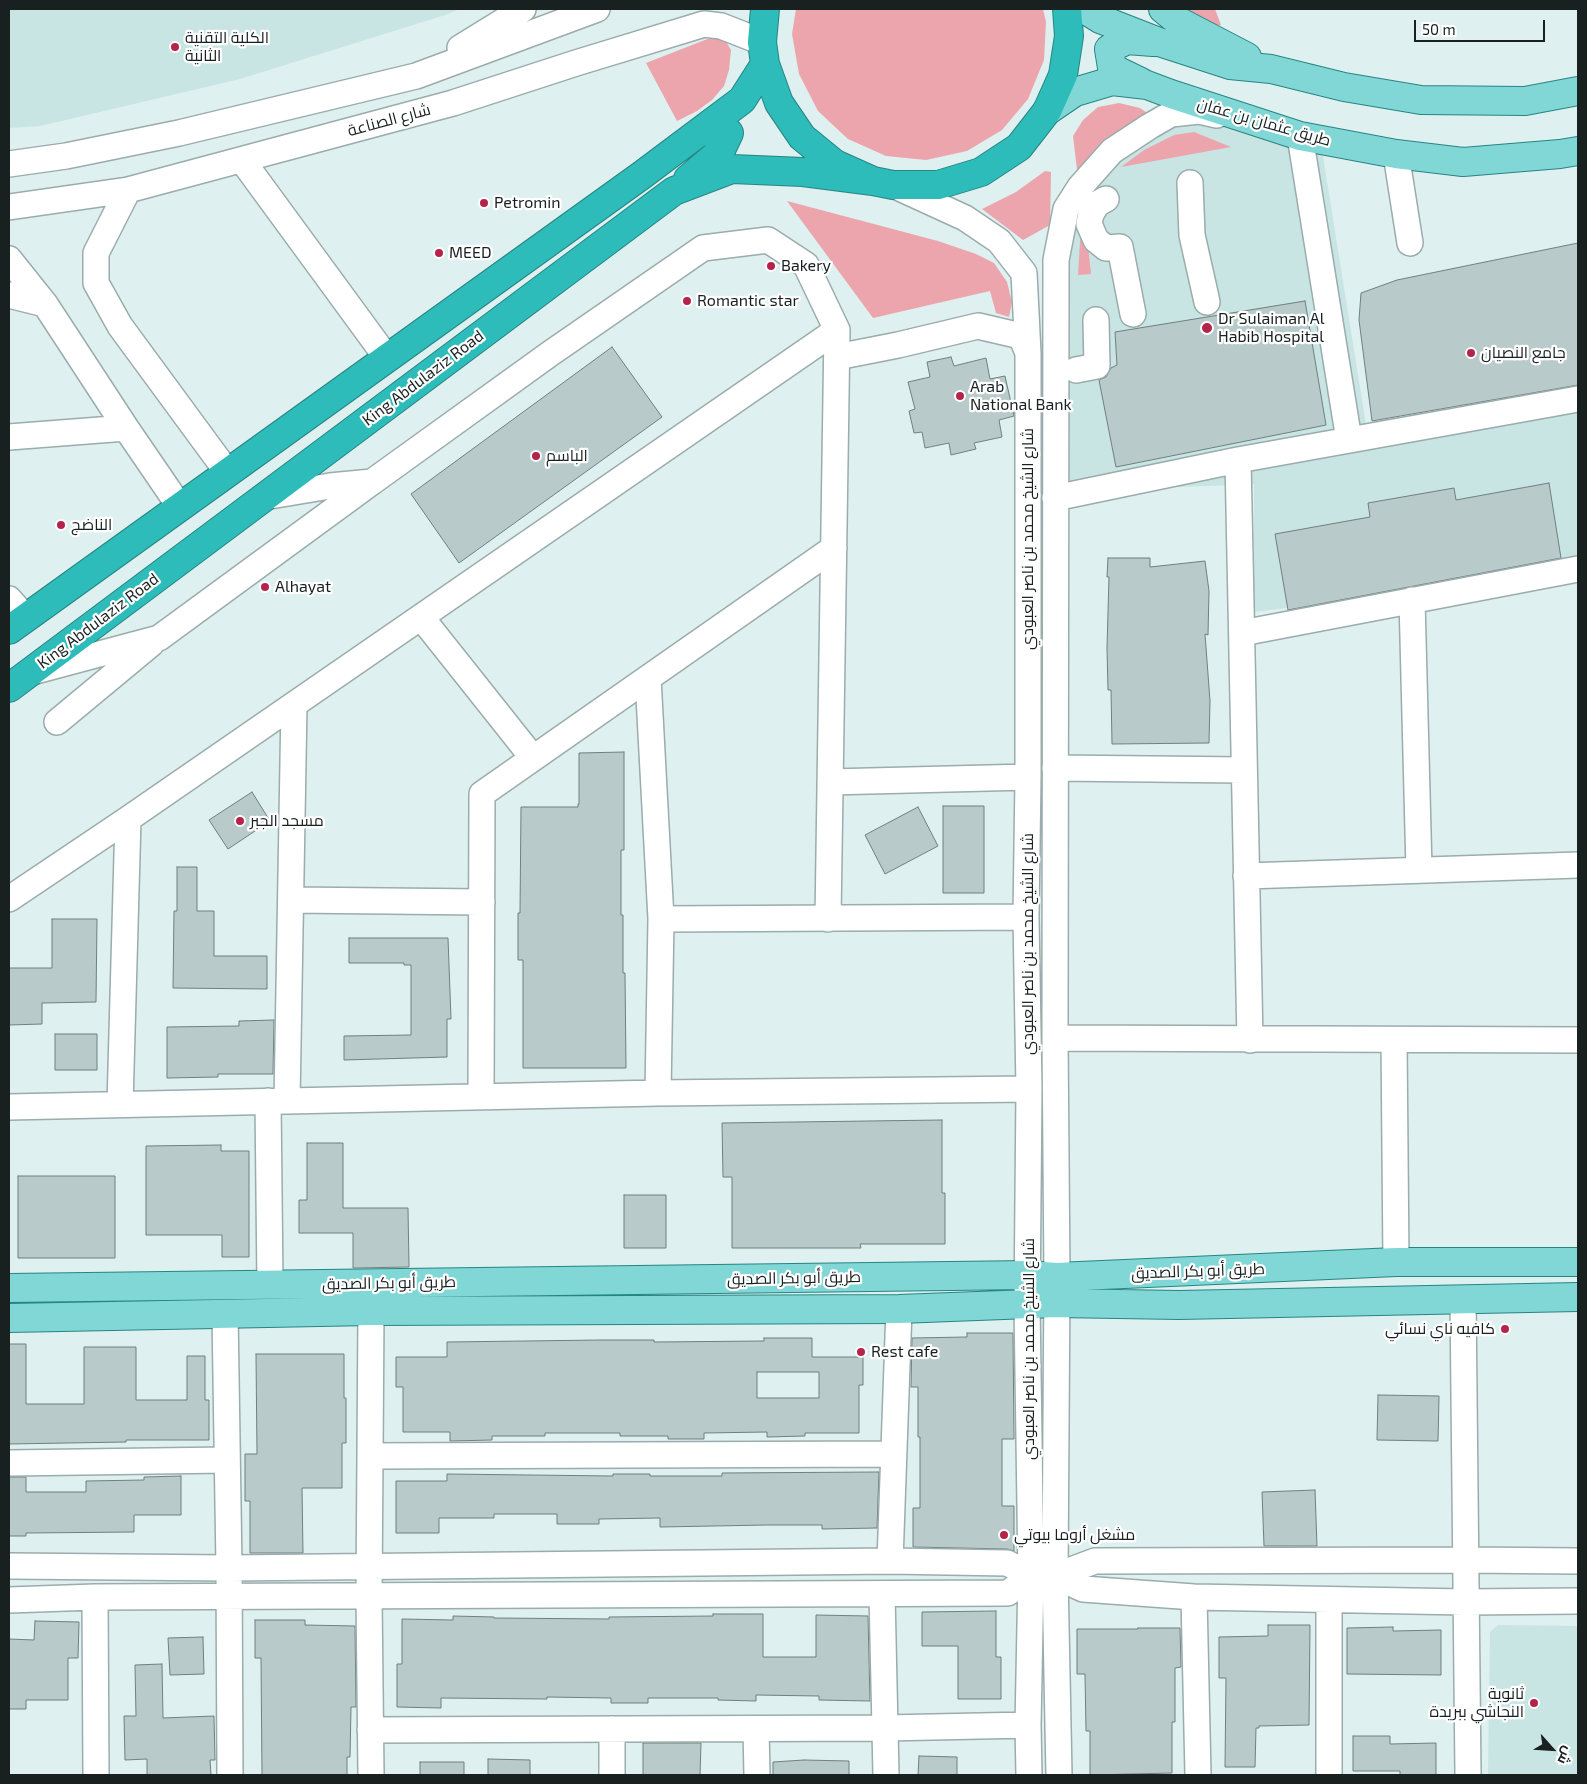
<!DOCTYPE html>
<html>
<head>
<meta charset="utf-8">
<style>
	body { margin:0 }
	#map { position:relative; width:1587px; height:1784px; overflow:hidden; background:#def0ef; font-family:"Exo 2",Cairo,sans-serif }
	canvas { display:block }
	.frame { position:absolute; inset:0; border:10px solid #192020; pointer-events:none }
	.north { position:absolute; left:1527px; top:1724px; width:50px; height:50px; -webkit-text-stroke:4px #fff; paint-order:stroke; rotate:116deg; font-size:14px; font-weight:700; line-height:20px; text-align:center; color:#192020 }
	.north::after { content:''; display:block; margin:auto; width:18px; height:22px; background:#192020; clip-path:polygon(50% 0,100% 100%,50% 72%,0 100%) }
	.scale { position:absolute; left:1414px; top:20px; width:131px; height:22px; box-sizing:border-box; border:2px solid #192020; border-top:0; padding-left:6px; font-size:15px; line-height:18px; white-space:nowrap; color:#192020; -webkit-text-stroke:4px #fff; paint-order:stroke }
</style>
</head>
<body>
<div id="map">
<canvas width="1587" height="1784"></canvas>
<div class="frame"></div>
<div class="north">ش</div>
<div class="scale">50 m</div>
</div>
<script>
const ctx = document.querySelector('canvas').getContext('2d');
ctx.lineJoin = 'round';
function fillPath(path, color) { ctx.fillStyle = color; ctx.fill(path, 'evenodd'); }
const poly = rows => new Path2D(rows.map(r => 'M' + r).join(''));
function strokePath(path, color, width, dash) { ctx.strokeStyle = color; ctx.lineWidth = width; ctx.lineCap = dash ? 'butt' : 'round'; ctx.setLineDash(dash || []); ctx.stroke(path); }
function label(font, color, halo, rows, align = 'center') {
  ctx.font = font + ' "Exo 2",Cairo,sans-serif'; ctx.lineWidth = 4.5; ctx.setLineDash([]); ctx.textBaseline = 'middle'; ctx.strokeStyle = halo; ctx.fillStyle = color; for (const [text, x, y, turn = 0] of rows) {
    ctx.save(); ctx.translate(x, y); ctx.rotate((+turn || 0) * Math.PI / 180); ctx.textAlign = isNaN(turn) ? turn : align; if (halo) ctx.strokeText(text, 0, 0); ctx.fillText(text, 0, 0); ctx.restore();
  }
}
fillPath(poly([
	[9,9,460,9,445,15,240,79,40,126,9,128],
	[1205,121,1322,150,1369,444,1578,407,1578,571,1254,612,1254,484,1061,492,1065,249,1080,201,1103,171,1174,122],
	[1498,1625,1578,1626,1578,1775,1488,1775,1490,1632]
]), '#c8e4e3');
fillPath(poly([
	[796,9,1043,9,1046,22,1044,60,1028,99,1002,130,967,151,926,160,886,156,848,139,818,111,799,74,792,34],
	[1170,9,1215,9,1221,25,1204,27],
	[715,36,725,40,731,50,729,70,724,86,712,100,697,111,677,121,646,63],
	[1119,103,1140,108,1150,115,1078,178,1073,136,1083,120,1098,107],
	[1194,132,1231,147,1121,167,1144,150,1174,135],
	[1045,171,1051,172,1050,225,1023,240,982,209,1016,192],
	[787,201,938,241,976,254,994,263,1007,282,1012,302,1009,317,996,313,990,291,873,318],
	[1081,225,1087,236,1091,274,1078,275]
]), '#eda5ad');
const building = poly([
	[1578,243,1578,385,1372,421,1359,320,1361,293,1397,280,1578,243],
	[1305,301,1326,425,1116,467,1099,380,1106,377,1111,368,1117,365,1115,332,1305,301],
	[612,347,662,417,459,563,411,494,612,347],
	[951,357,954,366,986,358,990,379,1005,376,1014,416,999,420,1002,437,974,443,976,449,951,455,949,443,925,448,922,432,914,433,909,411,915,409,908,382,930,377,927,362,951,357],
	[1549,483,1561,558,1288,610,1275,534,1370,517,1368,503,1454,488,1456,500,1549,483],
	[1108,558,1150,558,1150,567,1205,561,1209,591,1208,635,1205,634,1210,701,1209,743,1112,744,1111,690,1108,690,1107,648,1109,577,1107,577,1108,558],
	[624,752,624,850,621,850,621,915,623,915,623,973,625,973,626,1068,523,1068,523,960,518,960,518,913,520,913,521,807,578,807,578,804,579,804,579,753,624,752],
	[252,792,270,821,228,849,209,820,252,792],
	[943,806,984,806,984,893,943,893,943,806],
	[918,807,938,846,885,874,865,835,918,807],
	[177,867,197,867,197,911,214,911,214,956,267,956,267,989,173,988,174,911,177,911,177,867],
	[52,919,97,919,96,1002,42,1003,42,1024,9,1025,9,968,52,968,52,919],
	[349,938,448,938,451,1019,447,1019,447,1057,344,1060,344,1036,411,1035,411,965,404,965,404,963,349,963,349,938],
	[274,1020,273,1074,218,1074,218,1077,167,1078,167,1027,239,1026,239,1021,274,1020],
	[55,1034,97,1034,97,1070,55,1070,55,1034],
	[942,1120,942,1193,945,1193,945,1244,860,1244,861,1248,732,1248,732,1177,723,1177,722,1123,942,1120],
	[307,1143,343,1143,343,1208,408,1208,409,1267,353,1268,353,1233,299,1233,299,1200,307,1200,307,1143],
	[221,1145,221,1151,249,1151,249,1257,222,1257,222,1235,146,1235,146,1146,221,1145],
	[18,1176,115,1176,115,1258,18,1258,18,1176],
	[624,1195,666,1195,666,1248,624,1248,624,1195],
	[967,1333,1013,1333,1014,1439,1002,1439,1002,1506,1014,1506,1014,1551,1007,1549,913,1547,913,1508,920,1508,920,1437,918,1437,918,1387,911,1387,912,1338,967,1337,967,1333],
	[764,1338,812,1338,812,1357,863,1357,863,1385,859,1385,859,1433,805,1433,805,1436,767,1437,767,1432,704,1433,704,1439,668,1439,668,1436,620,1436,620,1433,545,1433,545,1436,492,1436,492,1440,450,1441,450,1432,403,1432,403,1387,396,1387,396,1357,447,1357,447,1342,601,1340,654,1340,654,1342,764,1341,764,1338],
	[757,1372,819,1372,819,1398,757,1398,757,1372],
	[9,1344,26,1344,26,1404,84,1404,84,1347,136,1347,136,1400,187,1400,187,1356,205,1356,205,1400,209,1400,209,1440,126,1440,126,1442,9,1444,9,1344],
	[256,1354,344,1354,344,1398,346,1398,346,1443,342,1443,342,1488,302,1488,303,1553,250,1553,250,1501,245,1501,245,1454,257,1454,256,1354],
	[1378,1395,1439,1396,1438,1441,1377,1440,1378,1395],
	[879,1472,877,1528,822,1529,822,1525,767,1525,660,1527,660,1518,599,1519,599,1524,557,1524,557,1514,494,1514,494,1518,439,1518,439,1533,396,1533,396,1481,447,1481,447,1474,613,1476,613,1474,650,1474,650,1476,722,1476,722,1473,879,1472],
	[181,1476,181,1515,134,1515,134,1532,26,1533,26,1536,9,1536,9,1477,26,1477,26,1492,86,1492,86,1481,144,1480,144,1477,181,1476],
	[1315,1490,1317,1546,1264,1546,1262,1492,1315,1490],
	[996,1611,996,1657,1001,1657,1001,1699,958,1699,958,1646,922,1646,922,1612,996,1611],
	[713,1614,763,1614,763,1657,816,1657,816,1615,868,1616,870,1701,819,1700,819,1696,756,1695,756,1701,718,1700,718,1698,648,1698,648,1703,611,1703,611,1698,547,1697,547,1699,441,1698,441,1708,397,1707,397,1664,402,1664,402,1619,453,1620,453,1616,494,1617,494,1618,609,1619,609,1617,713,1616,713,1614],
	[255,1620,305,1620,305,1625,355,1626,356,1707,351,1707,350,1757,347,1757,347,1775,262,1775,261,1658,255,1658,255,1620],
	[35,1621,79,1622,78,1658,68,1658,68,1700,26,1700,26,1709,9,1709,9,1639,34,1640,35,1621],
	[1268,1625,1310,1625,1309,1725,1259,1726,1259,1728,1256,1728,1255,1767,1225,1767,1226,1678,1219,1678,1219,1637,1268,1636,1268,1625],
	[1393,1627,1393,1631,1441,1630,1441,1675,1347,1674,1347,1628,1393,1627],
	[1138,1628,1180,1628,1181,1667,1175,1668,1175,1722,1172,1722,1172,1773,1090,1775,1090,1731,1086,1731,1085,1674,1077,1674,1077,1629,1138,1629,1138,1628],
	[203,1637,204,1674,170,1675,168,1638,203,1637],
	[162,1664,163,1718,214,1716,215,1760,210,1760,211,1775,147,1775,147,1759,125,1760,124,1716,136,1716,135,1665,162,1664],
	[1353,1736,1390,1736,1390,1744,1436,1743,1436,1775,1400,1775,1400,1771,1353,1771,1353,1736],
	[643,1743,701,1743,700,1775,643,1775,643,1743],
	[919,1756,957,1757,957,1775,918,1775,919,1756],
	[488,1759,530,1760,530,1775,488,1775,488,1759],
	[804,1760,849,1761,849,1775,773,1775,773,1762,804,1760],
	[420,1762,464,1762,464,1775,420,1775,420,1762]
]);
fillPath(building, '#b8cac9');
strokePath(building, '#6f807f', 1);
const minor = poly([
	[460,48,523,9],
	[1300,136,1349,440],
	[1396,154,1410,243],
	[242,160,387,358],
	[9,164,66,156,179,133,416,76,597,9],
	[1190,183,1192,235,1207,302],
	[893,185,965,218,999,241,1024,273,1028,353,1028,777,1026,917,1029,1089,1027,1305,1031,1575,1028,1725,1029,1775],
	[128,190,96,253,96,283,120,326,228,473],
	[1106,199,1097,204,1091,214,1089,224,1096,240,1106,248,1120,247,1133,314],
	[9,207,128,190,453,103,576,63,704,24,721,26,762,42],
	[9,259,45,304],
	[9,295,45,304,126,428],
	[837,357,898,345,978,326,1021,336,1028,353],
	[1076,370,1097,366,1096,320],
	[9,437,126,428,180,507],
	[1238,460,1250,1040],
	[1055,498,1238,460,1578,399],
	[9,599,26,618],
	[1412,600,1419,870],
	[421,617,533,758],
	[1242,633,1578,569],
	[32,672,159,638,372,482],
	[648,678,661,919,658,1093],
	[57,722,151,644],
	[1055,768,1244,770],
	[830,782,1028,777],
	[1246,876,1578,865],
	[9,899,128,819,837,330,806,265,768,240,703,248,551,353,372,482,330,486,264,497],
	[291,900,482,902],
	[661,919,1026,917],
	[828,919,837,330],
	[1055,1038,1578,1040],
	[1394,1040,1396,1262],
	[481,1096,482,794,834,548],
	[268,1101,270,1285],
	[287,1101,294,705],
	[120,1104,128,819],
	[9,1107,658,1093,1029,1089],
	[1463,1299,1468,1775],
	[225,1313,229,1568,230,1775],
	[371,1456,893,1454],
	[9,1463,227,1460],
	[890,1561,899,1309],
	[9,1566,229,1568,890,1561,1007,1563,1031,1575,1008,1593,95,1597,9,1600],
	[1055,1576,1083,1589,1194,1597,1465,1602,1578,1601],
	[1055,1576,1095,1561,1465,1560,1578,1561],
	[882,1594,886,1775],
	[95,1597,96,1775],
	[1194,1597,1198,1775],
	[1329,1600,1329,1775],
	[612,1729,612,1775],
	[756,1729,757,1775],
	[370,1730,885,1728,1028,1725],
	[371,1775,369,1596,371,1311],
	[1059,1775,1055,1576,1057,1277,1055,1038,1056,260,1066,209,1080,187,1112,151,1150,126,1171,114,1199,111,1217,115]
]);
const major = poly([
	[1084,9,1100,19,1159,42,1230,65,1271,69,1344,87,1421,100,1525,101,1578,91],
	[1163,9,1178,21,1247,57],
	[1141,82,1112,68,1109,49,1127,40,1153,42],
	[1047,111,1075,92,1112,81,1147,85,1171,94,1300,136,1396,154,1463,162,1560,154,1578,151],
	[9,1288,1028,1275,1057,1277,1396,1262,1578,1262],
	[9,1318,371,1311,899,1309,1056,1303,1179,1305,1578,1297]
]);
const highway = poly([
	[765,9,762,42,765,64,779,103,802,137,835,164,873,181,893,185,938,185,981,172,1019,147,1047,111,1063,75,1069,36,1067,9],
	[688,179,720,152,729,133,719,128,698,133],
	[9,630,642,175,742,100,765,64],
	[9,688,674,191,732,169,803,172,873,181]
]);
strokePath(minor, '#9aacab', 28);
strokePath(major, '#268583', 30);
strokePath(highway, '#268583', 30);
strokePath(minor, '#fff', 25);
strokePath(major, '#81d7d5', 28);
strokePath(highway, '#2dbcb9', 28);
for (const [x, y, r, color] of [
	[175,47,5,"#b42349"],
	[484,203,5,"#b42349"],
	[439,253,5,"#b42349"],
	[771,266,5,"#b42349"],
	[687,301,5,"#b42349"],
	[1207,328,6,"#b42349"],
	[1471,353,5,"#b42349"],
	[960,396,5,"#b42349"],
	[536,456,5,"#b42349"],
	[61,525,5,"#b42349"],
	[265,587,5,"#b42349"],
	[240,821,5,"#b42349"],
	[1505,1329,5,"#b42349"],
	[861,1352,5,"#b42349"],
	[1004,1535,5,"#b42349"],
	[1534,1703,5,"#b42349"]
]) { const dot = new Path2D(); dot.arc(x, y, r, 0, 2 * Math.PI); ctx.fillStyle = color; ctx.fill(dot); strokePath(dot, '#fff', 2); }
label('16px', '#192020', '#fff', [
	["الكلية التقنية",185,38],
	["الثانية",185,56],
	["Petromin",494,203],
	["MEED",449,253],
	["Bakery",781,266],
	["Romantic star",697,301],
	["Dr Sulaiman Al",1218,319],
	["Habib Hospital",1218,337],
	["جامع النصيان",1481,353],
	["Arab",970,387],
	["National Bank",970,405],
	["الباسم",546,456],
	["الناضج",71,525],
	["Alhayat",275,587],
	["مسجد الجبر",250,821],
	["كافيه ناي نسائي",1495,1329,"right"],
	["Rest cafe",871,1352],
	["مشغل أروما بيوتي",1014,1535],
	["ثانوية",1524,1694,"right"],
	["النجاشي ببريدة",1524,1712,"right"]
], 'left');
label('16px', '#192020', '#fff', [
	["شارع الصناعة",389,120,-15],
	["طريق عثمان بن عفان",1264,122,16],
	["King Abdulaziz Road",423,378,-37],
	["شارع الشيخ محمد بن ناصر العبودي",1028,539,-90],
	["King Abdulaziz Road",98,621,-37],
	["شارع الشيخ محمد بن ناصر العبودي",1028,944,-90],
	["طريق أبو بكر الصديق",1198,1271,-2],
	["طريق أبو بكر الصديق",794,1278,-1],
	["طريق أبو بكر الصديق",389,1283,-1],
	["شارع الشيخ محمد بن ناصر العبودي",1029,1349,-90]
]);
</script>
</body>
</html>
